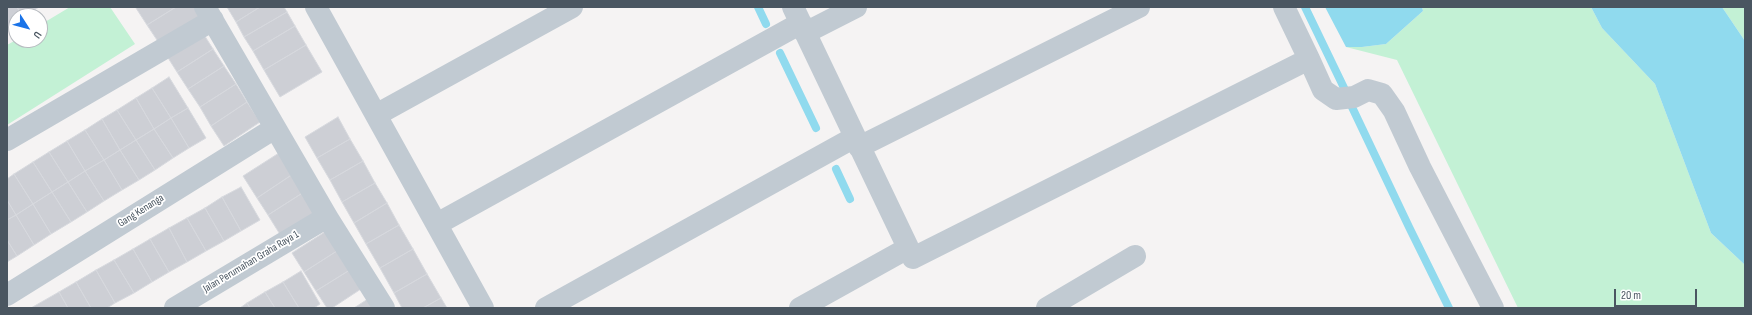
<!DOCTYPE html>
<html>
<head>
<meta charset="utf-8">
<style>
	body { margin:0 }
	#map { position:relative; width:1752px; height:315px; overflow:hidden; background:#f5f3f3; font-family:"Sofia Sans Condensed",sans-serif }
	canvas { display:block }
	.frame { position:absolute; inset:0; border:8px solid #4a5661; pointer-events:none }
	.north { position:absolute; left:8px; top:8px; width:40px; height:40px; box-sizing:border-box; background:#fff; border:1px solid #b7bbc0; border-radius:50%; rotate:126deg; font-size:11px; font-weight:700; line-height:16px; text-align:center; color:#4a5661 }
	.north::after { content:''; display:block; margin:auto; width:14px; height:18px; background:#1a73e8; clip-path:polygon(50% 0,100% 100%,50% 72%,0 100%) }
	.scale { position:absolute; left:1614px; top:289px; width:83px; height:18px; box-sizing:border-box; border:2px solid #4a5661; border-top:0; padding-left:5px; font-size:12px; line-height:14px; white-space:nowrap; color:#4a5661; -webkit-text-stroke:3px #fff; paint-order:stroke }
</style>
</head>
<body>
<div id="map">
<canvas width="1752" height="315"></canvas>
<div class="frame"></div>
<div class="north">U</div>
<div class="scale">20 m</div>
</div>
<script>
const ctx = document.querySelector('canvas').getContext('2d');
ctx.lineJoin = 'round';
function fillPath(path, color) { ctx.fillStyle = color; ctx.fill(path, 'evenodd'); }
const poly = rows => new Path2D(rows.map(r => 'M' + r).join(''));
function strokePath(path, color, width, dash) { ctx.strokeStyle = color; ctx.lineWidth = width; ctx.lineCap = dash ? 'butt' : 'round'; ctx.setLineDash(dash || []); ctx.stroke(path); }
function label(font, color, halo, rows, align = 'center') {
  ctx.font = font + ' "Sofia Sans Condensed",sans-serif'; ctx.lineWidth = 3.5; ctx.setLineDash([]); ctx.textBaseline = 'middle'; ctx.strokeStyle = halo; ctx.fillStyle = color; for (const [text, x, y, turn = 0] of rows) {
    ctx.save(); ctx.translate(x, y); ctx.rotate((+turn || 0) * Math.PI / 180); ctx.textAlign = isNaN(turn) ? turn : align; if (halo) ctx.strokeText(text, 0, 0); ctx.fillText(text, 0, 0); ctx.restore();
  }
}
fillPath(poly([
	[70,7,110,7,135,44,7,125,7,45,16,40,40,40,40,25],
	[1422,7,1591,7,1602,28,1655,84,1711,233,1745,265,1745,308,1518,308,1397,60,1346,47,1362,47,1386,44,1423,11],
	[1722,7,1745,7,1745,41]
]), '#c3f1d5');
fillPath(poly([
	[1325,7,1422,7,1423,11,1386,44,1362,47,1346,47],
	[1591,7,1722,7,1745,41,1745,265,1711,233,1655,84,1602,28]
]), '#90daee');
strokePath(poly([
	[758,7,766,24],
	[1305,7,1346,92],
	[780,53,816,128],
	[1351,105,1409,227,1449,308],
	[836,169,850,199]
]), '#90daee', 8);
const building = poly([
	[7,7,17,7,22,16,16,16,16,21,7,27,7,7],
	[17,7,39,7,25,16,22,16,17,7],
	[138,7,176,7,147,25,136,8,138,7],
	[176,7,196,7,202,16,159,43,147,25,176,7],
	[227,7,260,7,236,22,227,7],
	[260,7,284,7,287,12,244,37,236,22,260,7],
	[287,12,295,26,253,51,244,37,287,12],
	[295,26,306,45,264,70,253,51,295,26],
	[201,30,213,49,177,72,165,53,201,30],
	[306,45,322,72,280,97,264,70,306,45],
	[213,49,224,66,188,89,177,72,213,49],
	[224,66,236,84,200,107,188,89,224,66],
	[169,77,188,108,171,118,152,88,169,77],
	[236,84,247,102,211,126,200,107,236,84],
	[152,88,171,118,154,129,136,98,152,88],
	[136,98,154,129,136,140,117,110,136,98],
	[247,102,260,122,224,146,211,126,247,102],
	[188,108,206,138,189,148,171,118,188,108],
	[117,110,136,140,120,150,102,119,117,110],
	[338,117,350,139,317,158,305,137,338,117],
	[171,118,189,148,173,158,154,129,171,118],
	[102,119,120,150,104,160,85,130,102,119],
	[154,129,173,158,155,170,136,140,154,129],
	[85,130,104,160,85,171,67,141,85,130],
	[350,139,363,161,330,180,317,158,350,139],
	[136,140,155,170,139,180,120,150,136,140],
	[67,141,85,171,68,182,49,152,67,141],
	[120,150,139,180,122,190,104,160,120,150],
	[49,152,68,182,52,192,33,162,49,152],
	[279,153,293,174,257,198,243,176,279,153],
	[104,160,122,190,104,201,85,171,104,160],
	[363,161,375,183,342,202,330,180,363,161],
	[33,162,52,192,33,204,14,174,33,162],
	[85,171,104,201,87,212,68,182,85,171],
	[14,174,33,204,16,215,7,200,7,179,14,174],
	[293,174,304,192,268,215,257,198,293,174],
	[68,182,87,212,71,222,52,192,68,182],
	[375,183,387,203,354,223,342,202,375,183],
	[241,187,260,220,241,231,222,197,241,187],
	[52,192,71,222,51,234,33,204,52,192],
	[304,192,317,213,281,236,268,215,304,192],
	[222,197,241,231,224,241,205,208,222,197],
	[7,200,16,215,7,220,7,200],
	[387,203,399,225,366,244,354,223,387,203],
	[33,204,51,234,34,245,16,215,33,204],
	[205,208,224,241,206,251,187,218,205,208],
	[16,215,34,245,17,256,7,240,7,220,16,215],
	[187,218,206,251,187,262,169,228,187,218],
	[399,225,413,249,380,268,366,244,399,225],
	[169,228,187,262,169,272,150,239,169,228],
	[328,230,340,249,304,272,292,253,328,230],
	[150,239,169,272,152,282,133,249,150,239],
	[7,240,17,256,7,262,7,240],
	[133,249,152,282,134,293,114,260,133,249],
	[340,249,353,268,316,291,304,272,340,249],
	[413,249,427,274,394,293,380,268,413,249],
	[114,260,134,293,115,303,96,270,114,260],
	[353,268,364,287,332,308,327,308,316,291,353,268],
	[96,270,115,303,107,308,91,308,76,282,96,270],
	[301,271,320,304,314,308,299,308,283,282,301,271],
	[427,274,441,298,423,308,402,308,394,293,427,274],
	[76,282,91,308,68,308,59,292,76,282],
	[283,282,299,308,275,308,265,292,283,282],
	[59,292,68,308,31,308,59,292],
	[265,292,275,308,250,308,247,303,265,292],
	[371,297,378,308,354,308,371,297],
	[441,298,447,308,423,308,441,298],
	[247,303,250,308,240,308,247,303]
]);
fillPath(building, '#cdcfd5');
strokePath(building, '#d7d9de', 1);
strokePath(poly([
	[205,7,327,217,384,308],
	[316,7,483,308],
	[793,7,913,258,1309,59,1323,90,1336,99,1354,97,1368,90,1382,94,1394,111,1420,167,1493,308],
	[1284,7,1309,59],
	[805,33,856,7],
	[376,115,572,7],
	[7,140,213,20],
	[859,147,1139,7],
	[437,224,801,23],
	[7,295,275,128],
	[175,308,327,217],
	[546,308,855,137],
	[800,308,908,248],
	[1047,308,1135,256]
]), '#c1cad2', 22);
label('11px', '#4a5661', '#fff', [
	["Gang Kenanga",141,211,-32],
	["Jalan Perumahan Graha Raya 1",251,262,-31]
]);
</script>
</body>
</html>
